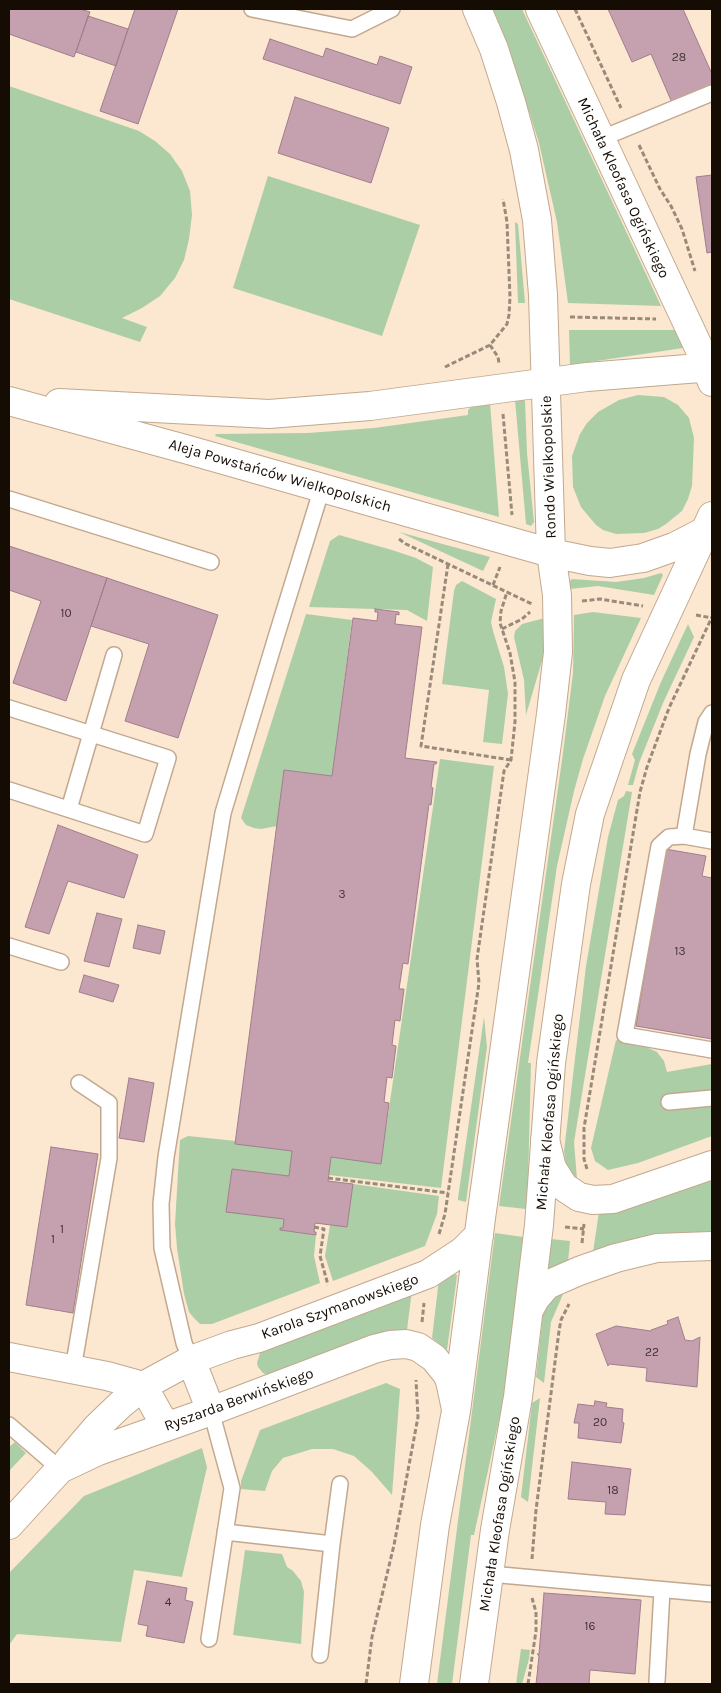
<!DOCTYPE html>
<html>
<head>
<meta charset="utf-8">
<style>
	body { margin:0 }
	#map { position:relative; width:721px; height:1693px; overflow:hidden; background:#fce7d1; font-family:Karla,sans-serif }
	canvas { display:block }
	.frame { position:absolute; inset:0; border:10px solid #150c04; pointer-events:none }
</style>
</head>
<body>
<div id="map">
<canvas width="721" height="1693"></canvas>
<div class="frame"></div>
</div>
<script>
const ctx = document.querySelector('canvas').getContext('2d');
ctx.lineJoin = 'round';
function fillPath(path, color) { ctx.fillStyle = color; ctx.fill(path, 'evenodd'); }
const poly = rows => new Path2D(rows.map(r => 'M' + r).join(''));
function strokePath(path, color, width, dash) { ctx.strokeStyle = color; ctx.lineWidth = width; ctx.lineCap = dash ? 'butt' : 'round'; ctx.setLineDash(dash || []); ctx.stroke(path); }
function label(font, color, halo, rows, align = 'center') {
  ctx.font = font + ' Karla,sans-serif'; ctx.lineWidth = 4.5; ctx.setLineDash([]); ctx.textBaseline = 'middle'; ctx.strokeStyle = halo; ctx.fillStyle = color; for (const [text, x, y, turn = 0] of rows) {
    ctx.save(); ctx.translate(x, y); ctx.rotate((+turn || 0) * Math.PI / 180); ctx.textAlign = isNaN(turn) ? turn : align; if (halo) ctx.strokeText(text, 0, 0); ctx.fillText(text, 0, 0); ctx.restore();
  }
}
fillPath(poly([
	[493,9,522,9,661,306,568,303,557,222,539,143,508,45],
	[9,86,139,131,155,141,170,154,182,171,190,191,192,215,189,239,184,260,175,278,160,296,142,308,122,318,147,327,140,342,9,299],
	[268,176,420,225,382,336,233,288],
	[515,222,518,224,525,303,518,303],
	[569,330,675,330,683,348,570,365],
	[638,395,664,397,678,405,689,418,694,438,692,486,688,499,682,511,666,524,658,529,644,533,616,534,603,530,596,525,581,507,573,487,572,456,580,434,587,423,598,412,619,400],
	[522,399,525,401,527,453,534,522,531,526,526,524,515,400],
	[490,403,499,517,215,436,216,434,308,433,374,428,468,415,468,410,473,405],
	[399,532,490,557,483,571],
	[339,535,392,550,416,558,433,567,427,621,407,610,309,607,330,541],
	[661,573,663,575,654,595,598,586,570,589,569,582,572,579,616,582,644,578],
	[462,581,496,599,491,622,493,631,504,667,508,694,502,744,483,742,489,690,442,684,454,591,456,585],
	[593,612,641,618,605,696,583,759,574,791,557,866,528,1063,531,1063,528,1182,526,1209,499,1206,563,753,573,673,574,615],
	[306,614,352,620,332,776,284,770,277,826,261,829,254,828,246,825,241,818],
	[545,618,544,654,526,715,524,680,514,637,515,631,522,624],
	[688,624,694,637,663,703,639,763,633,785,628,785,635,760,632,754,661,682],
	[440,759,494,766,441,1188,329,1175,331,1157,381,1163],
	[626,791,632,792,574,1142,577,1179,573,1176,566,1165,564,1151,586,966,608,837,618,800,624,796],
	[484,1017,487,1047,466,1202,458,1200,458,1198],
	[616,1040,644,1046,657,1052,664,1061,667,1072,712,1064,712,1136,638,1163,608,1170,595,1161,591,1148],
	[188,1136,236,1141,236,1144,292,1151,289,1176,232,1169,226,1211,284,1219,283,1228,281,1228,280,1230,316,1235,314,1256,320,1283,212,1324,200,1324,194,1318,189,1312,184,1294,177,1248,175,1224,180,1140],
	[712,1178,712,1232,661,1234,593,1252,599,1212],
	[353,1184,439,1196,437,1214,425,1246,333,1281,325,1256,330,1225,347,1227],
	[495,1233,523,1237,504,1397,474,1535,471,1535,452,1684,437,1684],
	[551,1239,570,1241,568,1262,547,1271],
	[456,1274,457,1276,447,1350,432,1338,439,1279],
	[412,1290,407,1330,393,1331,380,1334,268,1375,263,1373,258,1367,257,1363,261,1350],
	[564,1292,551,1322,544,1383,536,1377,543,1313,551,1297],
	[386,1383,400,1389,392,1495,372,1472,354,1456,333,1449,312,1449,283,1458,272,1471,265,1491,241,1489,241,1481,260,1430],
	[540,1398,528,1502,521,1497,532,1403],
	[15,1442,26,1453,9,1471,9,1447],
	[202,1448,207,1467,182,1577,134,1570,121,1642,17,1634,9,1645,9,1573,84,1496],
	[245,1550,282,1554,287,1567,293,1571,301,1581,304,1592,301,1644,233,1635],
	[521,1649,530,1650,529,1659,522,1684,516,1684]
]), '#accea6');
const building = poly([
	[9,9,80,9,90,12,74,57,9,34,9,9],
	[135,9,178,9,138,124,100,111,135,9],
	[608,9,683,9,712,74,712,88,673,105,651,54,632,62,608,9],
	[88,16,128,29,116,66,76,52,88,16],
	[270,39,323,57,326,48,377,65,380,56,412,67,400,104,263,59,270,39],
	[295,97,389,128,371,183,278,153,295,97],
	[712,175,712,252,707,253,696,177,712,175],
	[9,546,107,578,66,701,13,683,41,601,9,590,9,546],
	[107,578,218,615,178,738,125,721,149,644,91,626,107,578],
	[375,609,399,612,399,615,396,614,395,624,422,627,405,758,437,762,436,764,434,764,431,787,433,788,431,805,429,804,408,964,403,963,399,989,404,989,400,1021,395,1020,392,1045,396,1046,392,1078,387,1077,384,1102,389,1103,381,1164,331,1157,328,1181,353,1184,347,1227,315,1223,314,1232,316,1232,316,1235,280,1230,280,1228,283,1228,284,1219,226,1212,232,1169,289,1176,292,1151,235,1144,284,770,332,776,353,618,377,621,378,612,375,612,375,609],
	[58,825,138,855,124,898,68,881,49,934,25,927,58,825],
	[665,849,706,856,702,876,712,878,712,1039,636,1026,665,849],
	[97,913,122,919,109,967,84,961,97,913],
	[138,925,165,931,160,954,133,948,138,925],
	[84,975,119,985,113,1002,79,992,84,975],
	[129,1078,154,1083,144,1142,119,1138,129,1078],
	[51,1147,98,1154,73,1313,26,1305,51,1147],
	[678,1317,685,1340,692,1341,700,1337,697,1387,646,1381,647,1368,609,1364,608,1366,596,1334,616,1326,651,1331,651,1330,668,1324,667,1321,678,1317],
	[595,1401,607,1403,606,1407,623,1409,622,1422,624,1423,621,1443,578,1438,579,1423,574,1423,578,1404,594,1406,595,1401],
	[572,1462,631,1469,625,1515,605,1514,606,1502,568,1499,572,1462],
	[147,1581,187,1588,185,1600,193,1602,184,1643,146,1636,148,1626,138,1624,147,1581],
	[544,1593,641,1600,635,1674,590,1670,589,1684,536,1684,538,1667,537,1667,538,1666,539,1656,537,1654,539,1654,544,1593]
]);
fillPath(building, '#c5a1b0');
strokePath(building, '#a07d8c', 1);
const lane = poly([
	[252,9,352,29,392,9],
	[600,139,712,93],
	[9,499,211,562],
	[9,708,168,758,145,834,9,790],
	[712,713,706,722,698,754,684,836,712,841],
	[69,809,114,655],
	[684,836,669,837,659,846,625,1035,712,1050],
	[9,946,61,962],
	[669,1102,712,1098],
	[191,1360,184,1343,162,1248,161,1204,166,1157,223,813,277,634,322,488],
	[73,1369,109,1158,109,1103,79,1083],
	[9,1425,60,1469],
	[225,1532,332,1544,340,1484],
	[490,1574,712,1594],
	[209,1639,232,1488,211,1411],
	[320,1655,332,1544],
	[657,1681,662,1590]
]);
const street = poly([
	[545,1140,552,1168,564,1187,579,1197,593,1200,613,1199,712,1165],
	[529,1310,535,1299,547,1285,579,1271,616,1258,657,1248,712,1246],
	[9,1357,107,1376,143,1386,166,1427],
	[191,1360,211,1411],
	[68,1461,97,1427,120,1405,143,1386,191,1360,232,1345,259,1338,428,1274,463,1251,479,1235],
	[9,1525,60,1469,98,1451,211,1411,374,1349,390,1345,406,1344,418,1347,434,1358,447,1374,450,1381,456,1409]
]);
const secondary = poly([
	[540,9,699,348,712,382],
	[9,401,185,449,551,553,590,561,610,563,643,558,674,547,711,528],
	[59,403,269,414,370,406,587,377,712,367],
	[414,1684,435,1525,456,1411,481,1218,551,714,558,652,557,595,551,553,543,295,537,220,524,150,511,102,494,49,477,9],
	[474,1684,495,1530,518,1397,539,1225,551,1063,576,884,590,814,636,680,712,516]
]);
strokePath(lane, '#c2a88e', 18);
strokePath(street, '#c2a88e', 30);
strokePath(secondary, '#c2a88e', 30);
strokePath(poly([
	[575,9,621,108],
	[639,145,660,189,671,206,682,229,695,271],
	[570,317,656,319],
	[490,345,498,357,499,363],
	[445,367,490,345,507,324,509,315,510,297,507,222,503,199],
	[503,414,512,515],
	[399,539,406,544,532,604],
	[448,564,421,746,511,760],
	[493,585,500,567],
	[582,601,600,599,643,606],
	[696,615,712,618],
	[502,629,522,619,530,612],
	[587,1169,584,1159,584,1128,640,792,647,767,669,708,712,617],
	[328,1178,448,1193],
	[314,1227,324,1229,320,1256,328,1285],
	[565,1227,584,1229],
	[439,1234,445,1214,479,983,477,959,504,771,511,760,515,722,515,682,510,653,500,623,501,611,507,592],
	[582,1243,584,1224],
	[422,1322,424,1303],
	[532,1559,536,1510,559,1331,561,1320,569,1304],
	[366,1684,372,1637,394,1545,418,1417,416,1380],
	[528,1684,536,1631,536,1612,532,1598]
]), '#9a8a7a', 3, [5, 2.5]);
strokePath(lane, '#fff', 15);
strokePath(street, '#fff', 28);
strokePath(secondary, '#fff', 28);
label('12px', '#41312f', null, [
	["28",679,58],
	["10",66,614],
	["3",342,895],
	["13",680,952],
	["1",62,1230],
	["1",53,1240],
	["22",652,1353],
	["20",600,1423],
	["18",613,1491],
	["4",168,1603],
	["16",590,1627]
]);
label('15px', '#150c04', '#fff', [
	["Michała Kleofasa Ogińskiego",623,188,65],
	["Rondo Wielkopolskie",549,467,-92],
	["Aleja Powstańców Wielkopolskich",280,476,16],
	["Michała Kleofasa Ogińskiego",550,1112,-85],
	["Karola Szymanowskiego",340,1307,-20],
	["Ryszarda Berwińskiego",239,1400,-20],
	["Michała Kleofasa Ogińskiego",500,1514,-81]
]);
</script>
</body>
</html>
